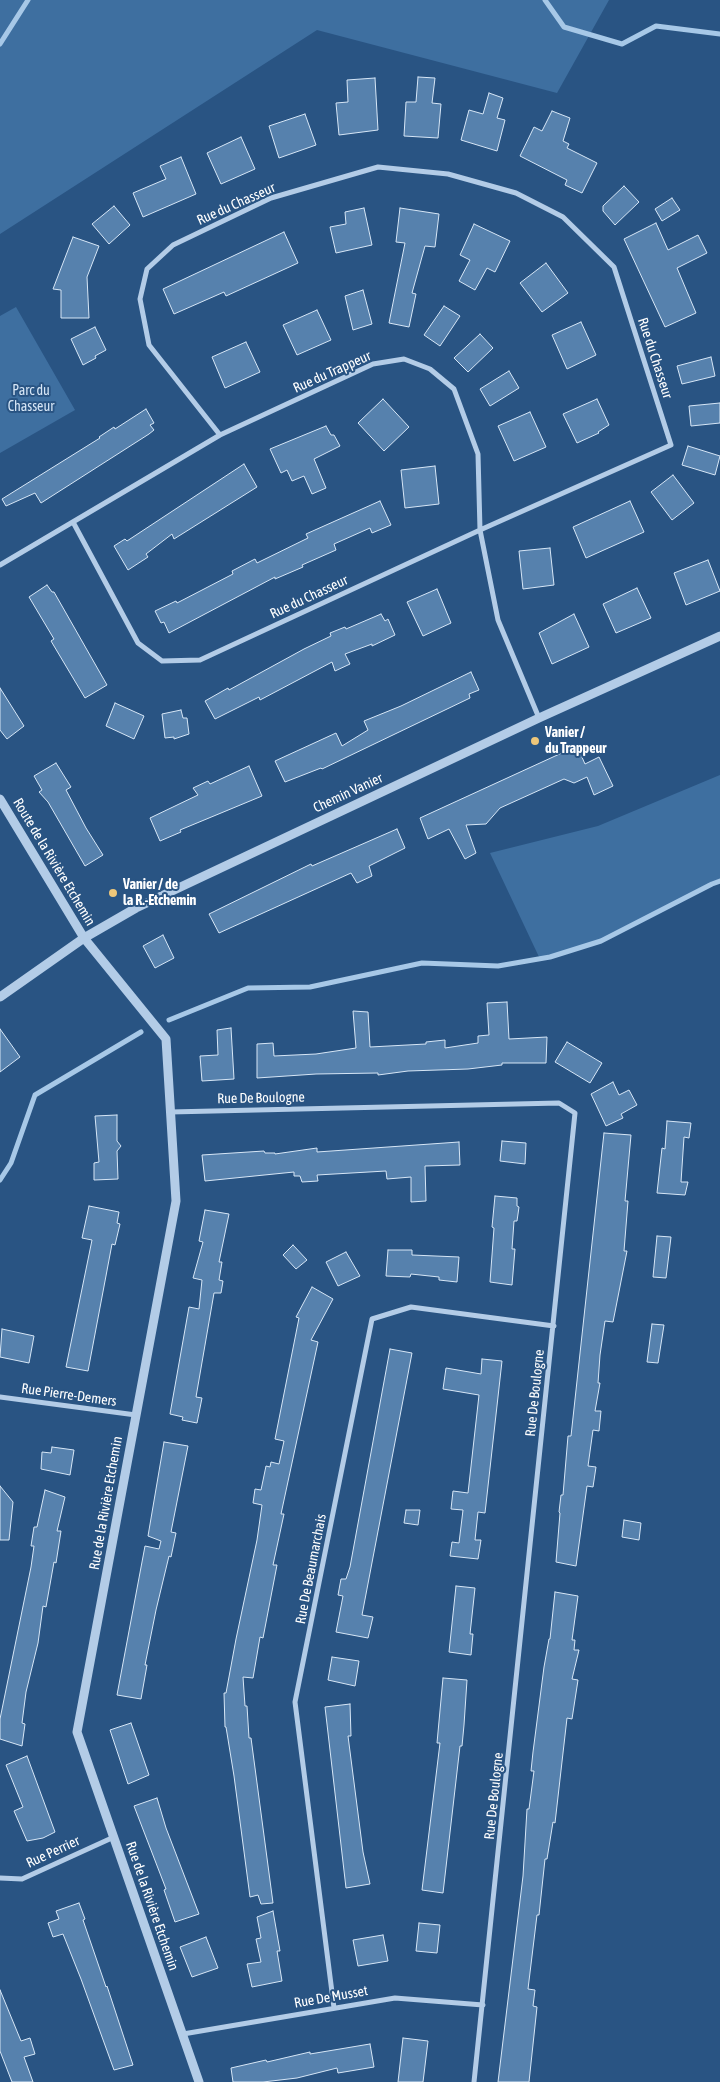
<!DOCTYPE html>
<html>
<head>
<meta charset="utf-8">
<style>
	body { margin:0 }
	canvas { display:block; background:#295483 }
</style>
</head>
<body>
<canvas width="720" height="2082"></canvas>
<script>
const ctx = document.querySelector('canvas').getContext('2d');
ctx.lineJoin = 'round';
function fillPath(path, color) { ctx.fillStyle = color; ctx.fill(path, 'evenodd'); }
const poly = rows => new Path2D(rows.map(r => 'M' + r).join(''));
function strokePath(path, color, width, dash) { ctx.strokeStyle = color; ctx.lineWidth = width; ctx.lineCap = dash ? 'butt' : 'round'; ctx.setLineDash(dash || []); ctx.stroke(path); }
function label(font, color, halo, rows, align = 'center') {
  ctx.font = font + ' "Asap Condensed",sans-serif'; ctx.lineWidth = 4; ctx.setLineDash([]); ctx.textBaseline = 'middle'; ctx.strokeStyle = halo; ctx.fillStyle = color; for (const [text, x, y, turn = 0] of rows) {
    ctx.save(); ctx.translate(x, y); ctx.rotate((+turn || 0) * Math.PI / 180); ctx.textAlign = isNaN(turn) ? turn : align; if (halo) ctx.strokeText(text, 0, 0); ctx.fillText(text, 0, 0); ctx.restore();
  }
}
fillPath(poly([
	[0,0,609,0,557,93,317,30,0,234],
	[16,307,75,410,0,453,0,316],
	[720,775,720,882,712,884,601,941,540,959,490,853,598,826]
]), '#3e6fa0');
strokePath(poly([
	[545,0,564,27,622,44,656,26,720,34],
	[0,44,28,0],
	[169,1020,248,988,310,987,422,963,498,966,550,957,601,941,712,884,720,881],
	[0,1180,11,1163,35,1095,141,1032]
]), '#a7c8e7', 5);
const building = poly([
	[418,77,435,78,432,103,441,104,438,138,404,136,406,102,416,102,418,77],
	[375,78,378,130,339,135,336,103,348,102,347,80,375,78],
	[489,93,503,98,497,118,505,120,497,151,461,140,469,110,483,114,489,93],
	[552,111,570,118,563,141,569,144,567,148,597,163,582,193,565,185,567,180,520,156,534,127,542,131,552,111],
	[305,114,316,145,279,158,269,126,305,114],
	[241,137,255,169,221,184,207,153,241,137],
	[181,157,196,194,143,217,133,193,166,179,160,166,181,157],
	[624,186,639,202,615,225,603,211,603,206,624,186],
	[672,198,680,210,662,221,655,209,672,198],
	[114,206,130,225,109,244,92,224,114,206],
	[364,208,372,245,336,253,330,227,346,224,345,212,364,208],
	[400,208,439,214,435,247,425,246,412,293,416,294,409,327,389,323,405,243,396,242,400,208],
	[656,223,668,250,698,235,707,253,677,268,696,313,665,327,624,239,656,223],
	[474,224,510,241,495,272,487,268,475,290,459,281,470,260,460,255,474,224],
	[284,232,298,263,226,296,224,292,174,314,163,289,284,232],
	[73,237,99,246,87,277,89,318,61,318,61,290,53,289,73,237],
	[546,263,568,293,542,312,520,283,546,263],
	[363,290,372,324,353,330,345,296,363,290],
	[444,306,460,316,440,346,424,335,444,306],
	[317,310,331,340,297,355,283,325,317,310],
	[581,322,596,355,567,369,552,335,581,322],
	[95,327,106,350,95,356,96,358,83,365,71,339,95,327],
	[480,334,493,348,468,372,454,358,480,334],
	[246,342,260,372,225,388,212,357,246,342],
	[711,357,715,376,682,384,677,366,711,357],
	[509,371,519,388,490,406,480,389,509,371],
	[383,399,409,427,384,451,358,423,383,399],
	[597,399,609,425,598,432,599,433,577,443,563,414,597,399],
	[720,403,720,423,691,426,689,406,720,403],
	[146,409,154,423,150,425,154,430,149,434,41,503,35,493,6,506,2,499,100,438,99,437,114,427,115,429,146,409],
	[530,412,546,447,514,461,498,426,530,412],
	[326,426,331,435,334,435,340,446,314,459,326,488,312,494,304,476,292,481,287,470,281,473,270,449,326,426],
	[688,446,720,456,715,475,682,465,688,446],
	[244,464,257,487,174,539,172,534,146,554,148,557,128,570,114,546,125,539,127,541,244,464],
	[435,466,439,504,405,508,401,470,435,466],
	[673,475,694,503,672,520,651,492,673,475],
	[380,501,391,525,372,533,370,528,334,544,336,550,302,565,303,567,275,579,275,577,169,633,164,622,161,623,155,611,176,601,177,603,233,574,232,571,255,559,257,563,308,538,306,534,380,501],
	[630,501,644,532,586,558,573,527,630,501],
	[550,548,554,585,523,589,519,551,550,548],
	[708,560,720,591,686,605,674,573,708,560],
	[47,585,52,592,54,592,107,685,85,698,51,641,54,639,29,597,47,585],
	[637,588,651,618,616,633,603,604,637,588],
	[437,589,451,623,423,636,407,602,437,589],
	[381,614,385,621,388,619,395,635,372,646,372,644,345,654,350,664,335,671,332,662,260,700,259,697,215,719,205,701,228,688,229,690,304,649,331,636,330,633,345,627,346,629,381,614],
	[574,614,589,647,552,664,539,633,574,614],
	[471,672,479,690,469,694,470,698,322,769,321,768,285,782,275,761,336,733,342,746,368,730,364,721,401,706,471,672],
	[0,688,24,726,7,739,0,730,0,688],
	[115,703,144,716,134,739,106,726,115,703],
	[181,710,183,718,187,718,189,734,174,739,174,737,165,738,162,714,181,710],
	[577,746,585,764,599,757,613,786,594,795,587,777,574,783,564,779,500,808,486,824,466,825,476,853,465,859,449,829,428,839,420,818,577,746],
	[56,763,71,787,66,790,86,828,103,855,85,866,48,802,39,792,42,790,34,776,56,763],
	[249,766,262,796,180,830,181,832,160,841,150,818,198,795,193,788,208,781,210,784,249,766],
	[397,829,405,848,369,866,372,876,357,883,351,873,219,933,209,914,311,864,312,866,397,829],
	[163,935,174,958,155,968,143,946,163,935],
	[507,1002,509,1039,547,1037,546,1063,502,1063,502,1065,468,1069,408,1071,378,1075,378,1073,316,1074,257,1078,257,1044,273,1043,274,1056,316,1054,356,1048,353,1011,368,1012,370,1047,426,1044,426,1042,445,1040,445,1048,478,1043,478,1036,489,1035,487,1003,507,1002],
	[231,1028,234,1079,202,1081,200,1056,218,1055,217,1030,231,1028],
	[0,1029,20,1057,0,1072,0,1029],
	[567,1042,602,1063,590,1083,555,1062,567,1042],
	[613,1082,619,1095,629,1090,637,1105,621,1114,623,1118,606,1126,591,1094,613,1082],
	[117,1115,117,1141,121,1146,117,1151,118,1179,94,1180,94,1163,99,1162,95,1116,117,1115],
	[667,1121,691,1123,689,1138,684,1137,681,1182,688,1182,685,1195,657,1193,662,1148,665,1149,667,1121],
	[604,1133,631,1135,625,1201,628,1201,624,1251,627,1251,613,1322,605,1321,600,1355,598,1383,600,1383,595,1411,601,1411,599,1431,593,1430,588,1466,596,1467,593,1487,587,1486,576,1566,556,1562,560,1513,559,1512,561,1495,563,1495,568,1436,571,1436,604,1133],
	[502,1141,526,1143,525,1164,500,1161,502,1141],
	[459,1142,460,1165,425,1166,426,1201,411,1202,411,1177,387,1179,386,1171,317,1175,318,1181,302,1182,300,1176,294,1176,294,1172,205,1181,202,1155,264,1151,265,1153,275,1153,275,1154,317,1148,317,1152,459,1142],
	[495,1196,517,1198,517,1206,519,1207,517,1221,514,1221,512,1249,515,1249,512,1285,490,1282,494,1228,492,1227,495,1196],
	[89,1206,119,1212,117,1223,120,1224,115,1245,112,1244,88,1371,66,1367,92,1240,82,1238,89,1206],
	[205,1210,229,1214,219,1262,222,1262,219,1280,223,1281,221,1293,214,1293,196,1397,202,1398,197,1423,182,1420,183,1417,170,1414,189,1307,199,1309,202,1280,193,1278,203,1242,199,1241,205,1210],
	[657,1236,671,1237,666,1278,653,1277,657,1236],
	[293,1245,307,1260,296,1269,283,1255,293,1245],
	[388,1250,412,1250,412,1255,459,1257,457,1282,439,1280,439,1277,411,1274,410,1277,386,1276,388,1250],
	[346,1252,360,1276,338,1286,326,1262,346,1252],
	[312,1287,333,1299,311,1340,318,1342,281,1514,284,1514,273,1565,277,1565,263,1638,260,1637,253,1678,243,1677,245,1706,247,1706,249,1738,251,1738,273,1903,261,1904,258,1895,250,1897,234,1776,226,1727,225,1727,224,1693,226,1693,236,1639,257,1540,262,1505,253,1503,255,1489,261,1490,266,1466,270,1467,271,1462,279,1464,284,1441,275,1439,299,1318,296,1317,312,1287],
	[652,1324,664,1325,658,1363,647,1362,652,1324],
	[2,1329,34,1336,29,1363,0,1357,2,1329],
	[390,1349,412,1353,362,1615,373,1617,368,1638,336,1632,343,1596,338,1595,341,1579,346,1579,350,1567,390,1349],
	[482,1359,502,1361,485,1513,478,1512,475,1540,481,1540,478,1559,450,1556,452,1542,459,1543,463,1510,451,1509,453,1491,468,1493,479,1395,443,1389,446,1368,481,1374,482,1359],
	[164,1442,188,1446,171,1532,176,1533,171,1557,169,1556,156,1610,145,1665,147,1665,141,1699,117,1695,145,1546,159,1549,161,1541,148,1536,164,1442],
	[52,1447,74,1450,70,1475,41,1469,42,1452,51,1453,52,1447],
	[0,1486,13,1502,9,1540,0,1540,0,1486],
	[45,1490,65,1497,57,1531,61,1531,56,1563,54,1562,46,1607,43,1606,38,1643,26,1692,22,1723,25,1724,22,1746,0,1739,0,1719,31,1567,34,1546,31,1546,34,1527,37,1527,45,1490],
	[406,1510,420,1510,418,1525,404,1523,406,1510],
	[624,1520,641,1523,639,1540,622,1537,624,1520],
	[456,1586,475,1588,470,1634,473,1634,471,1655,449,1652,456,1586],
	[555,1592,578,1596,572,1640,575,1640,574,1650,579,1650,572,1679,578,1680,572,1719,567,1718,555,1823,553,1822,547,1859,545,1859,539,1915,537,1915,528,1989,535,1990,533,2006,537,2007,529,2082,498,2082,523,1876,527,1809,529,1809,534,1771,531,1771,533,1752,544,1667,549,1639,550,1639,555,1592],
	[332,1657,359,1661,355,1686,328,1680,332,1657],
	[443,1678,467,1680,464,1725,462,1746,460,1746,443,1893,422,1890,440,1743,437,1743,443,1678],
	[350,1704,351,1736,348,1736,363,1852,370,1884,346,1888,325,1707,350,1704],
	[131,1723,149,1775,128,1784,110,1730,131,1723],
	[27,1756,55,1832,43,1838,27,1841,14,1811,23,1807,6,1765,27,1756],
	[157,1798,166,1828,199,1914,175,1922,164,1890,166,1889,134,1806,157,1798],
	[79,1903,85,1919,83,1920,106,1987,107,1986,133,2065,114,2070,81,1979,63,1934,53,1937,48,1923,59,1919,56,1911,79,1903],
	[273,1911,280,1951,277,1951,282,1981,252,1987,247,1964,261,1962,256,1939,261,1938,257,1917,273,1911],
	[419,1923,440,1925,437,1953,416,1951,419,1923],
	[383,1935,388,1961,358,1966,353,1940,383,1935],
	[206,1937,218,1968,192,1977,180,1947,206,1937],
	[0,1990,21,2041,30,2038,35,2054,24,2057,33,2082,12,2082,0,2051,0,1990],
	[403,2038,428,2041,423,2082,398,2082,403,2038],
	[370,2044,374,2067,338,2073,337,2068,297,2078,263,2082,233,2082,231,2068,266,2060,267,2062,310,2052,310,2054,370,2044]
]);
fillPath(building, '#5681ad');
strokePath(building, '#d6e6f6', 1);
strokePath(poly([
	[73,522,138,643,162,661,200,660,480,530,671,445,614,267,563,217,516,193,448,174,378,167,271,198,173,245,147,269,140,299,149,345,220,435],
	[0,565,220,435,373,364,404,359,430,369,454,389,478,454,480,530,498,620,539,718],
	[170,1112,559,1103,575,1113,474,2082],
	[0,1397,136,1415],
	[0,1878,22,1879,114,1837],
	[334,2008,295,1702,372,1319,411,1307,554,1326],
	[183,2034,395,1998,483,2005]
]), '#b3cce7', 5);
strokePath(poly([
	[0,799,84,938,166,1039,176,1201,77,1732,199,2082],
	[0,997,84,938,136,908,539,718,720,636]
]), '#b3cce7', 9);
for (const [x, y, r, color] of [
	[535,741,5,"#eec77a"],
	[113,893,5,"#eec77a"]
]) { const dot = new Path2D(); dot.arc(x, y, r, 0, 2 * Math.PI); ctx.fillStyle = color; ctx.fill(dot); strokePath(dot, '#295483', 2); }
label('14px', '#fff', '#295483', [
	["Rue du Chasseur",236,204,-24],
	["Rue du Chasseur",655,358,72],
	["Rue du Trappeur",332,372,-24],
	["Rue du Chasseur",309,597,-25],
	["Chemin Vanier",348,793,-25],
	["Route de la Rivière Etchemin",54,862,59],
	["Rue De Boulogne",261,1098,-1],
	["Rue De Boulogne",535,1393,-84],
	["Rue Pierre-Demers",69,1395,8],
	["Rue de la Rivière Etchemin",106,1503,-80],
	["Rue De Beaumarchais",311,1569,-79],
	["Rue De Boulogne",494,1796,-84],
	["Rue Perrier",53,1852,-25],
	["Rue de la Rivière Etchemin",152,1906,71],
	["Rue De Musset",331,1997,-10]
]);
label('14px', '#d6e6f6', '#295483', [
	["Parc du",31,391],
	["Chasseur",31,407]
]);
label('bold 14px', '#fff', '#295483', [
	["Vanier /",545,733],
	["du Trappeur",545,749],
	["Vanier / de",123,885],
	["la R.-Etchemin",123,901]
], 'left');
</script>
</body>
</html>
